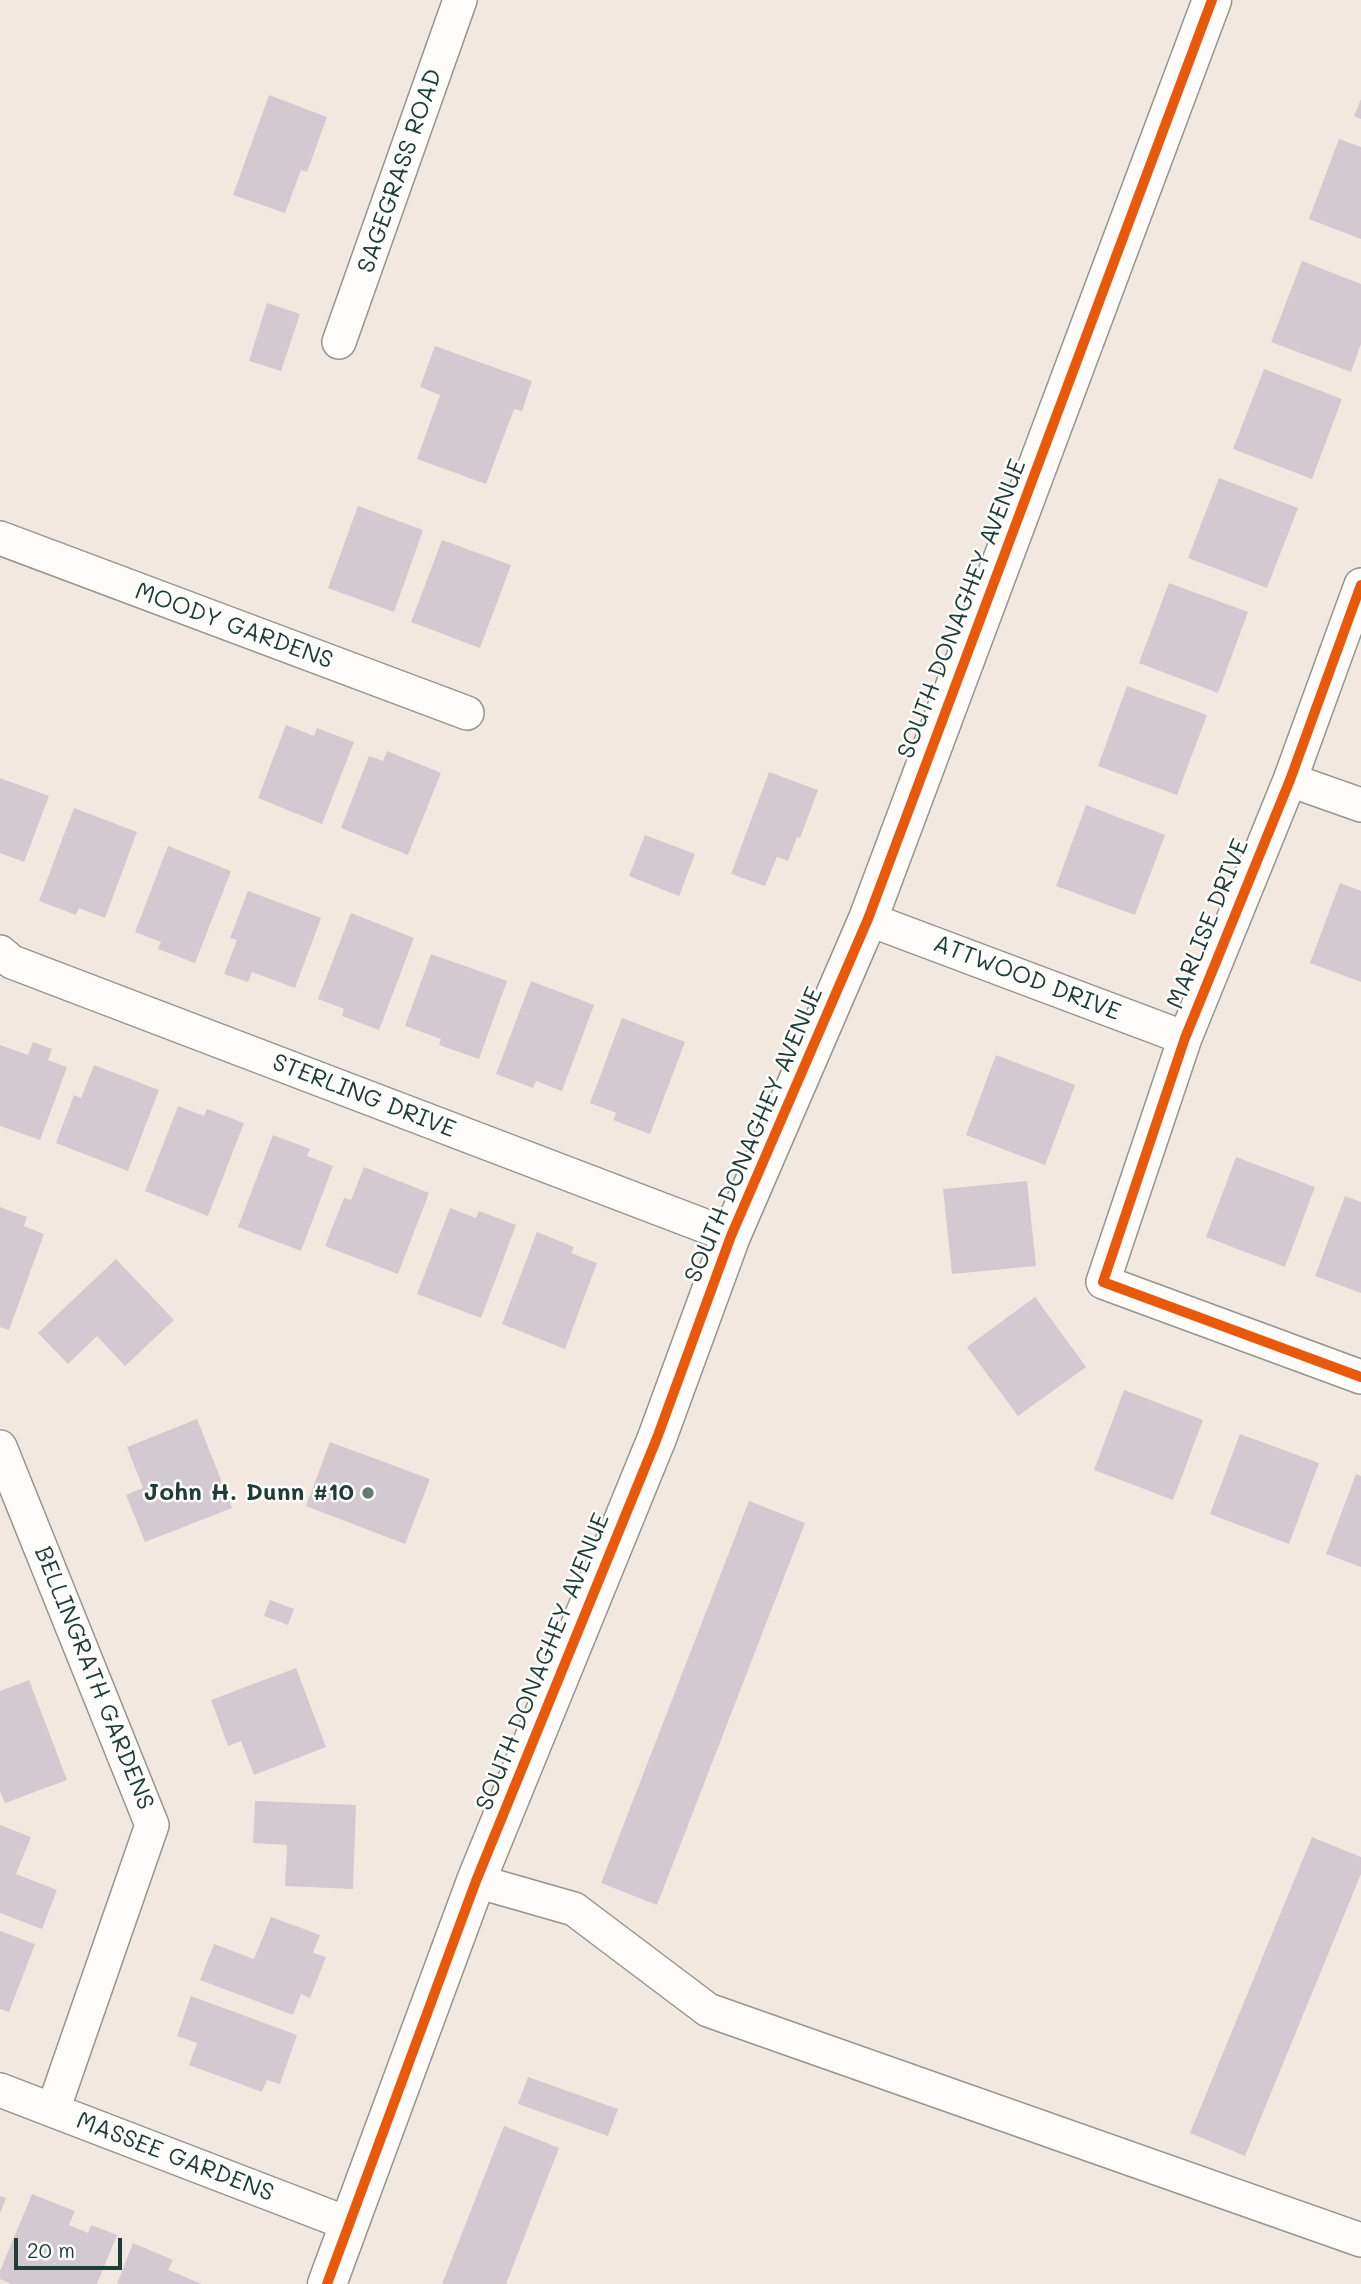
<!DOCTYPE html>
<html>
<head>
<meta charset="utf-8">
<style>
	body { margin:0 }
	#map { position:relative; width:1361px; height:2284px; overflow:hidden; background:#f1e9df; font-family:Mali,sans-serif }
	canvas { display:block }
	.scale { position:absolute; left:14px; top:2238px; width:108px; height:32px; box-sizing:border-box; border:4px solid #1f3d34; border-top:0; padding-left:9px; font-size:21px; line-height:24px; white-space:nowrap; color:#1f3d34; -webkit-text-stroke:5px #fff; paint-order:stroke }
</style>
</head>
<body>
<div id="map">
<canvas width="1361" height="2284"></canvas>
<div class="scale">20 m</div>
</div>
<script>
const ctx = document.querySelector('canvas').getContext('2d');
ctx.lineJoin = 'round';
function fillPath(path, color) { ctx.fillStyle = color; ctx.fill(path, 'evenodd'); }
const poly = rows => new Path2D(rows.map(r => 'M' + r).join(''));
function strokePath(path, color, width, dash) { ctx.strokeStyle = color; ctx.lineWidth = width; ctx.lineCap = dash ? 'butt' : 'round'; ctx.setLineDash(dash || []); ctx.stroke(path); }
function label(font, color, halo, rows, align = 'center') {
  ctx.font = font + ' Mali,sans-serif'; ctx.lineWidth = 5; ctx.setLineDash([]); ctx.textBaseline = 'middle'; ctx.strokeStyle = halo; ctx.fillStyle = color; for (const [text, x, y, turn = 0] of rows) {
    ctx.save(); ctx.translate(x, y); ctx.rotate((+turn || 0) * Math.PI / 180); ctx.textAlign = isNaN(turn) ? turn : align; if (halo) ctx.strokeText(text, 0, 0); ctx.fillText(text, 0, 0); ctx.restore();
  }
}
fillPath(poly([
	[269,95,327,117,307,172,301,170,285,213,233,195],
	[1361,99,1361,119,1354,116],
	[1339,139,1361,147,1361,239,1309,219],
	[1302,261,1361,284,1361,344,1351,372,1271,342],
	[267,303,300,314,281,371,249,361],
	[435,346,532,381,522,411,514,409,486,484,417,459,440,395,420,387],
	[1264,369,1342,399,1312,479,1233,449],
	[1219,478,1298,508,1267,588,1188,558],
	[358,506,423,530,394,612,328,588],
	[442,540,511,565,480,648,411,622],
	[1169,583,1248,612,1218,693,1139,663],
	[1127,686,1207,715,1177,795,1098,766],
	[286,725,314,736,317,728,354,742,322,824,258,798],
	[387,751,441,773,408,855,341,828,369,756,383,761],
	[769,772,818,790,800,838,797,837,788,861,777,857,765,886,731,874],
	[0,778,49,796,24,862,0,853],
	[1086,805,1165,835,1135,915,1056,886],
	[74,808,137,832,105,918,79,908,76,915,39,901],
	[645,835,695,854,679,896,629,876],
	[168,846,231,871,195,963,158,949,161,942,135,932],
	[1340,883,1361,891,1361,982,1310,963],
	[248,891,321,918,295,988,252,972,248,982,224,974,237,940,230,938],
	[351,913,414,938,379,1030,342,1016,344,1009,318,999],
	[431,954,507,981,479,1059,439,1045,441,1039,405,1026],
	[531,981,594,1005,562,1091,536,1081,533,1088,496,1074],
	[622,1018,685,1042,650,1134,613,1120,616,1113,590,1103],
	[33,1042,52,1049,48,1060,67,1067,40,1140,0,1126,0,1045,28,1055],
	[996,1055,1075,1085,1045,1165,966,1135],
	[94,1065,159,1090,128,1171,56,1143,74,1095,81,1098],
	[178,1106,204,1116,207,1109,244,1123,208,1216,145,1191],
	[273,1135,310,1149,307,1156,333,1166,301,1251,238,1227],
	[1236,1157,1315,1187,1285,1267,1206,1237],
	[364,1167,429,1193,398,1274,325,1246,344,1198,351,1200],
	[1027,1181,1036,1266,952,1274,943,1189],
	[1345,1196,1361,1202,1361,1293,1315,1276],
	[0,1207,27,1217,24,1226,44,1234,9,1330,0,1327],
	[450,1208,476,1218,479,1211,516,1225,481,1318,417,1294],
	[537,1232,574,1247,571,1253,597,1263,565,1349,502,1324],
	[116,1259,174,1320,125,1366,97,1336,68,1364,38,1333],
	[1035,1297,1086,1367,1018,1416,967,1347],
	[1124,1390,1203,1420,1173,1500,1094,1470],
	[197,1419,232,1508,145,1542,126,1495,143,1488,127,1447],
	[1240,1434,1319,1463,1289,1544,1210,1514],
	[330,1442,430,1479,405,1544,306,1506],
	[1356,1474,1361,1476,1361,1567,1326,1554],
	[749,1501,805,1523,657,1905,601,1883],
	[270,1600,294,1609,288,1625,264,1616],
	[296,1668,326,1747,254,1775,241,1741,228,1746,211,1700],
	[29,1680,67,1780,5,1803,0,1791,0,1691],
	[255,1801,356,1805,353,1889,285,1886,287,1845,253,1843],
	[0,1825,31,1837,16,1874,57,1890,42,1929,0,1913],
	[1312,1837,1361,1857,1361,1874,1245,2156,1190,2133],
	[271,1917,320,1935,313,1953,326,1957,310,1998,301,1994,293,2015,200,1980,214,1944,254,1959],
	[0,1931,35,1944,9,2012,0,2009],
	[191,1996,297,2035,280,2084,267,2080,262,2092,189,2065,197,2043,177,2036],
	[528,2077,618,2109,608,2136,518,2104],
	[504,2126,559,2148,506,2284,442,2284],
	[32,2194,75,2211,69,2225,88,2233,91,2225,117,2235,97,2284,11,2284,0,2279,0,2271],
	[0,2196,6,2198,0,2213],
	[133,2243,173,2260,168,2270,202,2284,117,2284]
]), '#d2cad0');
const minor = poly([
	[339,342,460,0],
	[0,538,467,713],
	[1361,585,1290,780,1185,1038,1103,1282,1361,1377],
	[1290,780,1361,805],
	[868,919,1185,1038],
	[0,952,12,962,731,1236],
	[0,1447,152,1825,53,2110],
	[476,1881,574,1909,708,2010,1361,2240],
	[0,2090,349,2224]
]);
const tertiary = poly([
	[327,2284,476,1881,657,1438,731,1236,868,919,1212,0]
]);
strokePath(minor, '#94958e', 36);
strokePath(tertiary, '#94958e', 41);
strokePath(minor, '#fdfcfa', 33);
strokePath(tertiary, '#fdfcfa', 38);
strokePath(poly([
	[1361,585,1290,780,1185,1038,1103,1282,1361,1377],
	[327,2284,476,1881,657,1438,731,1236,868,919,1212,0]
]), '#e8590c', 10);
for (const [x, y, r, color] of [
	[368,1493,7,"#687970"]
]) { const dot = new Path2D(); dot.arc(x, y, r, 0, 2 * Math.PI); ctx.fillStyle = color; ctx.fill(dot); strokePath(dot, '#fff', 2.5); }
label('24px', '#1f3d34', '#fff', [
	["SAGEGRASS ROAD",400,171,-71],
	["SOUTH DONAGHEY AVENUE",962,609,-69],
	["MOODY GARDENS",234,626,20],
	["MARLISE DRIVE",1208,924,-68],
	["ATTWOOD DRIVE",1027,978,21],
	["STERLING DRIVE",364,1096,21],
	["SOUTH DONAGHEY AVENUE",754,1135,-67],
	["SOUTH DONAGHEY AVENUE",543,1662,-68],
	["BELLINGRATH GARDENS",94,1678,68],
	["MASSEE GARDENS",175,2157,21]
]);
label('bold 24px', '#1f3d34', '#fff', [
	["John H. Dunn #10",354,1493]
], 'right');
</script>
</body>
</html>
